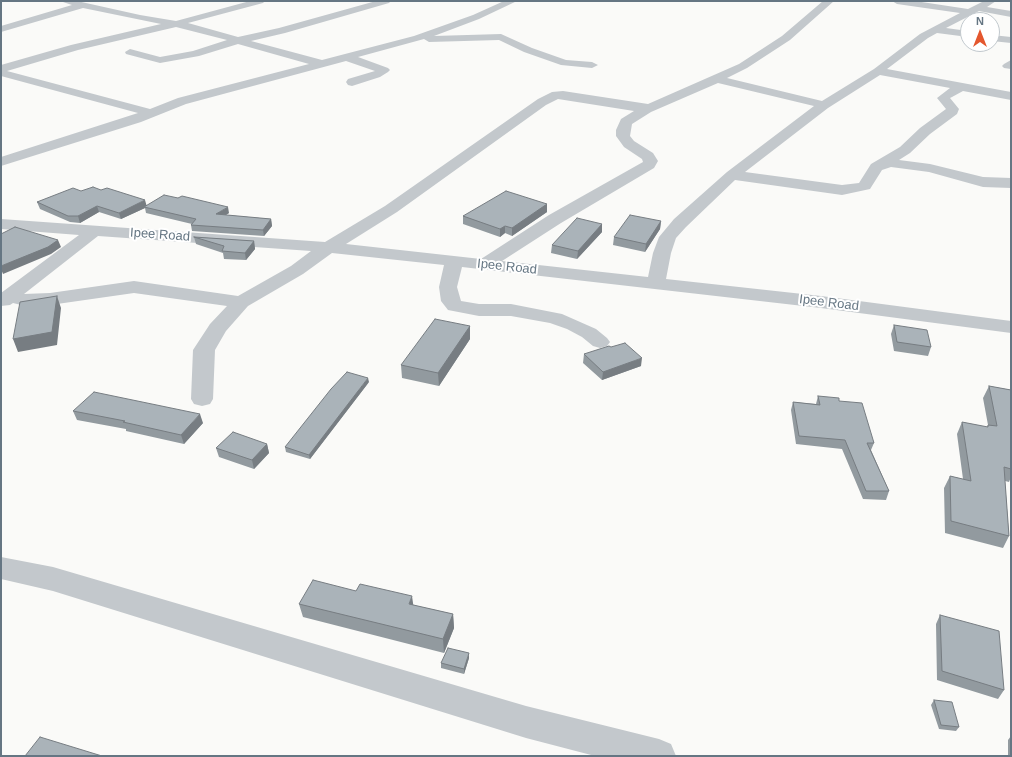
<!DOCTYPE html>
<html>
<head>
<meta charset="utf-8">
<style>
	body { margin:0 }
	#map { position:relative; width:1012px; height:757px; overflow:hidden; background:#fafaf8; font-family:Arial,sans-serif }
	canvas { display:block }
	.frame { position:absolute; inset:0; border:2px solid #657683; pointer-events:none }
	.north { position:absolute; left:960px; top:12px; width:40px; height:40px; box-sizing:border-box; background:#fff; border:1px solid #c1c8cd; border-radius:50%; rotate:0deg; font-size:11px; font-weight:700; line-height:16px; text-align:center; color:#657683 }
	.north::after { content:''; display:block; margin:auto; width:14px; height:18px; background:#e4572e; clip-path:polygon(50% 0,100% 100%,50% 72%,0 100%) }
</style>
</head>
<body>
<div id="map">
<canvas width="1012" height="757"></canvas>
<div class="frame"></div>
<div class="north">N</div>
</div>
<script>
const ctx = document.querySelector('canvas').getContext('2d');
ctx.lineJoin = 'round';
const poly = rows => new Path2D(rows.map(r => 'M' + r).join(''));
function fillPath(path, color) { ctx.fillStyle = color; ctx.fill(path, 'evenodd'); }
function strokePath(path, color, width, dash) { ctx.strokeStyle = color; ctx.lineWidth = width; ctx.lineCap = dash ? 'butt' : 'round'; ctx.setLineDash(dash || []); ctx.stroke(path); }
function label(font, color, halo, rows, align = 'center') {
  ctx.font = font + ' Arial,sans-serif'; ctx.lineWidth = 4; ctx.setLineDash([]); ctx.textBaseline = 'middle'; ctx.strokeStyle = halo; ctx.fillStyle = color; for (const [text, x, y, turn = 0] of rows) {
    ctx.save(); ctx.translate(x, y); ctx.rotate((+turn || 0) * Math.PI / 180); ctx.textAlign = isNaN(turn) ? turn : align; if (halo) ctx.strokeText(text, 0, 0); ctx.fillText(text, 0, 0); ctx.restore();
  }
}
fillPath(poly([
	[60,1,77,1,140,15,176,21,250,1,265,1,263,3,188,23,238,37,279,28,376,1,391,1,389,3,285,33,251,41,322,60,414,36,473,15,504,1,517,1,479,19,434,36,501,34,532,48,566,60,592,62,598,65,592,68,561,65,524,52,499,40,429,42,424,39,358,57,388,68,390,70,388,72,380,77,352,86,348,85,346,82,348,79,375,71,346,61,186,104,141,122,1,166,1,157,138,113,1,76,1,65,71,45,161,24,83,8,1,32,1,26,72,5,60,1],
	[176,27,227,40,193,51,160,57,130,49,125,52,126,54,160,63,199,56,238,44,309,64,178,98,150,109,7,71,78,50,176,27],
	[823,1,834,1,790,40,747,68,727,78,822,101,874,69,920,34,960,13,897,4,892,1,915,1,968,9,984,1,996,1,987,7,1011,11,1011,17,979,11,946,28,968,31,968,37,937,33,928,38,887,69,1011,92,1011,100,963,91,952,97,950,98,959,109,957,114,930,134,910,153,899,160,930,164,983,177,1011,178,1011,188,983,187,929,172,891,167,882,170,870,189,842,195,735,180,686,227,676,238,671,253,666,279,821,296,1011,321,1011,333,821,308,462,267,457,287,461,301,479,304,511,304,562,314,596,329,607,338,610,342,607,346,600,348,593,346,582,337,567,329,550,323,511,316,479,316,448,310,441,301,439,287,444,265,332,253,303,274,248,306,226,331,215,350,213,399,210,404,202,406,194,404,191,399,193,350,210,324,227,306,134,293,50,305,25,306,13,303,10,305,1,306,1,293,79,235,1,229,1,219,325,242,385,206,538,99,552,92,563,91,648,104,739,64,782,36,823,1],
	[880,75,950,88,937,98,946,109,920,128,900,147,871,164,859,183,842,185,745,172,828,108,880,75],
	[718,83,814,106,727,172,674,219,659,237,653,253,648,277,502,261,561,223,654,168,658,161,653,153,634,141,630,136,632,124,651,112,718,83],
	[558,99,634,111,621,119,616,130,616,136,624,147,642,159,643,162,549,215,481,259,346,244,397,212,546,105,558,99],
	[98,236,311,251,291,266,238,296,134,281,50,293,24,294,98,236],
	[992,35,1011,37,1011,43,992,41,992,35],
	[1011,60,1011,69,1004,68,1002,66,1004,64,1011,60],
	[1,557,53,567,526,706,659,739,671,744,676,756,595,756,526,738,53,591,1,579,1,557]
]), '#c3c8cc');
fillPath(poly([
	[101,190,146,206,229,213,226,215,271,219,272,226,264,236,192,231,191,225,192,224,146,213,145,208,121,219,99,212,80,223,70,222,40,209,37,202,81,191],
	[547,204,547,212,512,236,505,233,500,237,463,224,463,216],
	[661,221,660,229,645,252,613,245,614,237],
	[602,224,602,232,577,259,551,253,552,245],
	[194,237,254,241,255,249,246,260,224,259,223,253,196,244],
	[894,325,931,347,928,356,894,351,891,334],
	[470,326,470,339,439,386,402,378,401,365],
	[611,347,641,366,602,380,583,363,584,354],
	[369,382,310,459,286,452,285,447],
	[989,386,1011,390,1011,477,1009,482,1005,481,1009,536,1003,548,945,533,944,488,950,476,963,479,957,434,962,422,987,427,988,425,983,398],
	[818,396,839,401,874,443,871,450,889,491,886,500,863,499,842,449,796,444,791,410,793,402,816,404],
	[73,411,203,423,184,444,126,431,126,429,77,420],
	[267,444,269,453,254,469,219,457,216,448],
	[299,604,413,605,453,614,454,628,444,653,303,617],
	[940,615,1004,690,998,699,937,680,936,624],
	[469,658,464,674,441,668,441,663],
	[934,700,959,727,956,731,939,729,931,705],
	[1011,736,1011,756,1008,756,1008,740]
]), '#929a9f');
fillPath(poly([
	[145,200,147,207,144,207,145,208,121,219,119,213],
	[547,204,547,212,512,236,512,228],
	[97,206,99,212,80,223,78,216],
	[228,207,229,213,217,220,216,214],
	[271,219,272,226,264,236,263,230],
	[661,221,660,229,645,252,646,244],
	[602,224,602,232,577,259,578,251],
	[505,226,505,233,500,237,500,229],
	[58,240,61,247,51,254,3,274,1,269,1,266],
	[254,241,255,249,246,260,245,253],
	[57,296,61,308,57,345,18,352,13,339],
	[470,326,470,339,439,386,438,373],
	[642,358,641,366,602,380,603,372],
	[368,378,369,382,310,459,309,455],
	[200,414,203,423,184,444,181,435],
	[267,444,269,453,254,469,252,460],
	[412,596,414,610,409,604],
	[453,614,454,628,444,653,443,639],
	[469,653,469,658,464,674,464,669]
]), '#777d82');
const building = poly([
	[93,187,101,190,107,188,145,200,119,213,97,206,78,216,68,216,37,202,73,188,81,191,93,187],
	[506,191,547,204,512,228,505,226,500,229,463,216,506,191],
	[164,195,178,198,182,196,228,207,216,214,271,219,263,230,191,225,196,219,144,207,164,195],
	[630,215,661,221,646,244,614,237,630,215],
	[577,218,602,224,578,251,552,245,577,218],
	[15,227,58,240,48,247,1,266,1,234,15,227],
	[194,237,254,241,245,253,222,251,224,246,194,237],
	[57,296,52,332,13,339,20,302,57,296],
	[435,319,470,326,438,373,401,365,435,319],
	[894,325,927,330,931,347,897,342,894,325],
	[625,343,642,358,603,372,584,354,609,346,611,347,625,343],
	[347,372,368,378,309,455,285,447,331,389,347,372],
	[989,386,1011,390,1011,469,1004,467,1009,536,951,521,950,476,971,481,962,422,988,427,988,425,997,426,989,386],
	[94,392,200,414,181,435,123,422,125,421,73,411,94,392],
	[818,396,839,398,839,401,862,403,874,443,867,443,889,491,866,491,845,440,799,436,793,402,820,405,818,396],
	[233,432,267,444,252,460,216,448,233,432],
	[313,580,356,591,360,584,412,596,409,604,453,614,443,639,299,604,313,580],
	[940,615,999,631,1004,690,942,671,940,615],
	[448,648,469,653,464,669,441,663,448,648],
	[934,700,952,702,959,727,941,725,934,700],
	[40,737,102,756,25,756,40,737]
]);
fillPath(building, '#aab3b9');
strokePath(building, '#777d82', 1);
label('13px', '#657683', '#fff', [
	["Ipee Road",160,235,4],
	["Ipee Road",507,267,6],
	["Ipee Road",829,303,7]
]);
</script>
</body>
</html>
